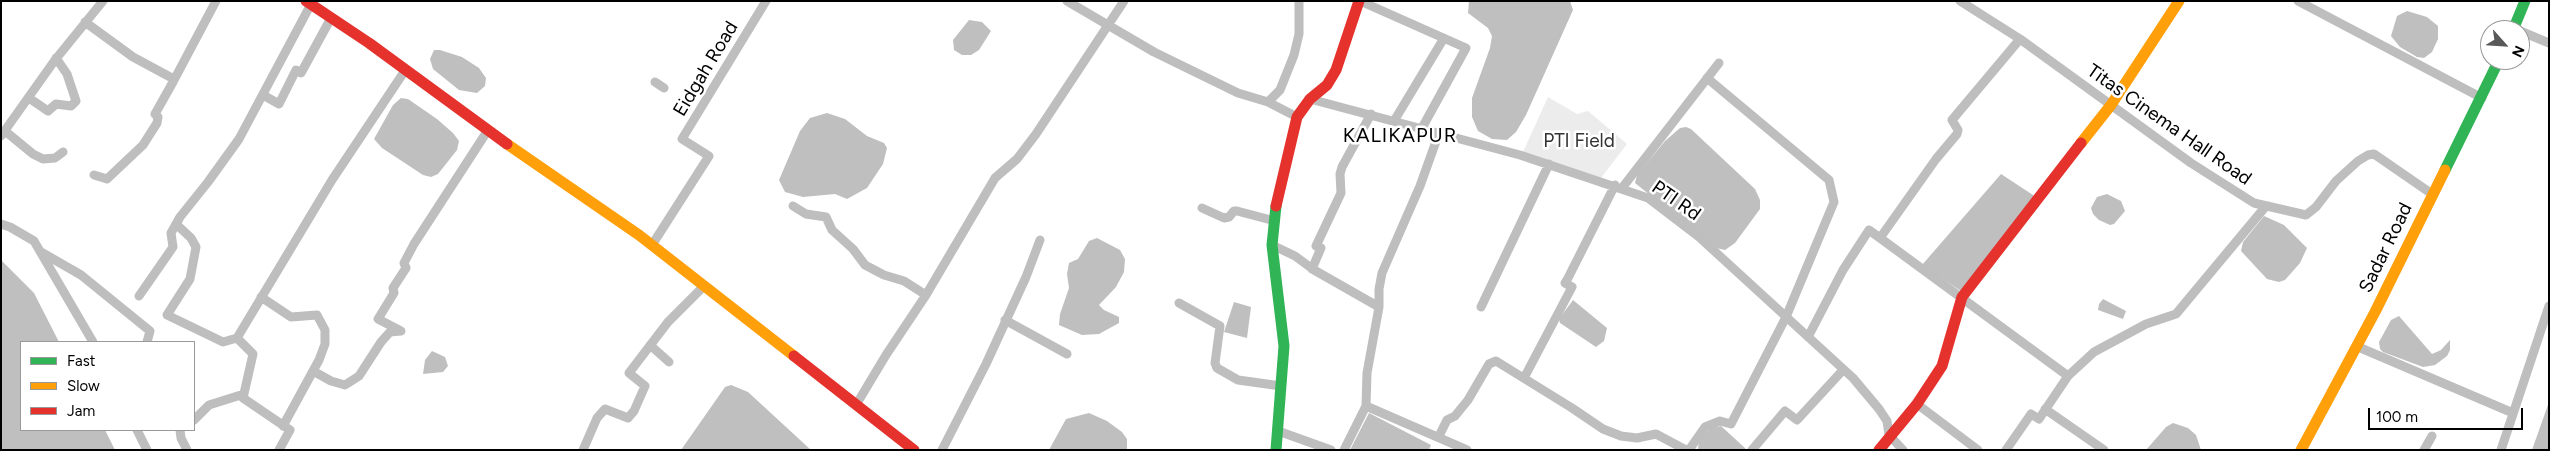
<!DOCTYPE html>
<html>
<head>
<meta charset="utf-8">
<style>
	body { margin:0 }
	#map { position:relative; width:2550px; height:451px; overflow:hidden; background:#fff; font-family:Figtree,sans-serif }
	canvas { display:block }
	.frame { position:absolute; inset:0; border:2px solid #000; pointer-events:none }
	.legend { position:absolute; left:20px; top:341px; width:175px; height:90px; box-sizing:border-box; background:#fff; border:1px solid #999; margin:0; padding:6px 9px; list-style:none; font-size:15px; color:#000 }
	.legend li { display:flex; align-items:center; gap:10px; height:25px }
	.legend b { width:25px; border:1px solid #999 }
	.north { position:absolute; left:2480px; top:20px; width:50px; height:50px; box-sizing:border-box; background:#fff; border:1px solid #999; border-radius:50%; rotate:116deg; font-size:14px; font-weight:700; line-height:20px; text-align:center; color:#000 }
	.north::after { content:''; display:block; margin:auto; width:18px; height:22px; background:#595959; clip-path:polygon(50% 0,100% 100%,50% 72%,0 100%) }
	.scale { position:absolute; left:2368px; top:408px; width:155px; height:22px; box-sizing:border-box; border:2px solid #000; border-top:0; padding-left:6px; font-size:15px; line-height:18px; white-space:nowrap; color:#000; -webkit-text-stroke:4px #fff; paint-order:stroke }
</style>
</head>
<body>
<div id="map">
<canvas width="2550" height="451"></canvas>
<div class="frame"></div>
<ul class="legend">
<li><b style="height:6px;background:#30b455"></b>Fast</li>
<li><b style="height:6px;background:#ff9f0a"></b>Slow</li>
<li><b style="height:6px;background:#e5322d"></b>Jam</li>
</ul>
<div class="north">N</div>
<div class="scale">100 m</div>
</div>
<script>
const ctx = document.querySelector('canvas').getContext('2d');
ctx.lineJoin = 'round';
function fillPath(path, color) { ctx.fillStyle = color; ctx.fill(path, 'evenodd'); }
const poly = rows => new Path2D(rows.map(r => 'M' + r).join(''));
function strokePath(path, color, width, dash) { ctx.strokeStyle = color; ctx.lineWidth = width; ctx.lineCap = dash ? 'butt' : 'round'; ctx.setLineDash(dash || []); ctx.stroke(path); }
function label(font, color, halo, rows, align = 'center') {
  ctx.font = font + ' Figtree,sans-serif'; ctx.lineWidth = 5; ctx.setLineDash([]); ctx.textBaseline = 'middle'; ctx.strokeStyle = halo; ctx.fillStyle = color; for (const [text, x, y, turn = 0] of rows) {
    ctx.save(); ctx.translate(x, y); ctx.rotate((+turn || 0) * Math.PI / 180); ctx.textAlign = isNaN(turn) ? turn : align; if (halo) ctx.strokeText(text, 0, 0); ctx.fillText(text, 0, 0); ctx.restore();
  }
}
fillPath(poly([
	[1548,97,1577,114,1588,111,1627,144,1601,178,1523,152]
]), '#ececec');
fillPath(poly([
	[1469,1,1570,1,1573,10,1526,115,1516,132,1507,140,1492,139,1478,131,1472,117,1472,98,1490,48,1492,36,1488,28,1468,13],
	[2407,11,2427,17,2438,26,2438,39,2432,52,2424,58,2417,57,2400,47,2391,36,2397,16],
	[969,20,982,22,991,31,979,50,971,55,962,55,954,50,953,40],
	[434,50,440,50,462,57,479,68,486,78,485,86,477,93,459,90,433,69,430,59],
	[401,98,408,99,437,119,453,133,459,141,457,150,438,174,431,177,423,175,382,148,374,139,393,105],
	[827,113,845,119,867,136,884,143,887,148,883,164,867,188,847,199,835,194,803,197,785,192,779,180,800,131,810,118],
	[1686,127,1691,129,1755,189,1760,200,1760,209,1735,243,1725,250,1716,248,1635,183,1637,175,1665,141,1680,128],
	[2001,174,2036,197,1961,291,1922,265],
	[2107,194,2121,201,2125,211,2114,224,2110,225,2099,220,2093,214,2091,208,2097,197],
	[2264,216,2284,225,2307,248,2300,263,2285,280,2279,282,2267,279,2241,251,2243,242],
	[1097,238,1120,250,1125,259,1124,272,1116,287,1099,305,1104,310,1119,317,1119,323,1099,334,1082,335,1059,325,1060,314,1069,288,1067,274,1069,263,1078,259,1089,241],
	[1,260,34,293,59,342,21,342,21,430,105,430,115,450,1,450],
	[2103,299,2126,311,2123,319,2098,310,2099,304],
	[1573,300,1607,328,1604,341,1596,347,1560,323,1559,319],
	[1234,302,1251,307,1247,338,1224,332],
	[2399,316,2432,354,2441,350,2450,340,2450,350,2447,356,2435,365,2423,367,2383,352,2380,349,2379,342,2391,320],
	[432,351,445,357,448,366,443,372,423,374,425,360],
	[731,385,748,392,811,450,681,450,725,387],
	[2549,402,2549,450,2532,450],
	[1089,413,1107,421,1122,432,1127,439,1127,450,1049,450,1066,419],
	[1369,413,1431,445,1429,450,1350,450],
	[2173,423,2188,428,2196,435,2201,450,2146,450,2166,427],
	[1721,426,1745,448,1746,450,1698,450,1699,438,1710,429]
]), '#bfbfbf');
strokePath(poly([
	[1067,1,1154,52,1197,73,1238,93,1268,102,1297,117],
	[1360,1,1466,48,1422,128],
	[1960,1,2020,39,2191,163,2254,203,2306,215,2316,207,2336,181,2358,161,2368,155,2374,154,2432,194],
	[2298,1,2482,98],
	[85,22,133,57,172,78,173,82,155,114,158,117,157,123,143,145,107,179,94,175],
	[2520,31,2549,43],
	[173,82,216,1],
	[655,82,664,88],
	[263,95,279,104,296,70,301,73,331,18],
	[29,98,48,111,56,104,71,106,76,101,67,74,56,58],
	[1310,99,1520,155,1648,198,1699,237,1853,378,1879,409,1887,421,1889,435,1903,450],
	[1268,102,1280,90,1294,55,1299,34,1299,1],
	[1394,121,1444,38],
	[5,131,33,154,43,159,55,158,63,152],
	[1,136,55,60,103,1],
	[1622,188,1719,63],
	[793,206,806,214,826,217,832,230,853,249,865,265,884,275,904,281,926,295],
	[1202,208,1224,218,1229,217,1234,211,1237,211,1275,221],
	[1,224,10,227,34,241,93,342],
	[176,224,191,238,196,247,190,279,167,315,223,342,237,338],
	[1880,238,2068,376,2094,352,2146,324,2176,314,2266,206],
	[652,245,709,156,682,139,766,1],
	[1272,245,1295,256,1314,270,1379,307,1367,373,1366,406],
	[41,252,81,275,150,331,147,342],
	[1312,269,1321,248,1316,246,1341,193,1340,174,1342,167,1371,114],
	[139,296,173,247,171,233,180,217,208,182,239,139,311,4],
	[261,297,291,317,317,315,325,330,325,344,319,360,283,426],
	[1179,303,1220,326,1215,363,1217,368,1238,380,1281,386],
	[1379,307,1379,289,1382,273,1420,186,1439,133],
	[1481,307,1549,164],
	[1005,320,1067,354],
	[1808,337,1843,270,1869,230,1880,238,1936,159,1957,134,1958,130,1952,120,2020,39],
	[650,345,669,362],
	[2356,346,2513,413],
	[313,371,331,381,345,385,359,376,381,342,390,332,401,331,378,319,394,293,393,288,406,268,404,263,414,244,488,130],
	[1524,378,1572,287,1565,283,1568,278,1615,185],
	[1917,404,1978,450],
	[856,405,886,355,926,295,995,178,1017,159,1036,134,1124,1],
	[2045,409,2104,450],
	[194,420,209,405,244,394],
	[137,430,147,450],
	[180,430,181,438,187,450],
	[1278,431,1331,450],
	[1439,436,1447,420,1455,416,1468,400,1489,364,1496,361,1572,408,1603,429,1621,436,1637,438,1656,434,1686,450],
	[279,450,290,430,243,398,253,354,237,338,332,180,406,69],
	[583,450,597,418,605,409,628,418,634,411,645,386,629,373,668,322,704,286],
	[942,450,986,364,1026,277,1040,240],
	[1344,450,1366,406,1467,450],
	[1689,450,1705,427,1720,421,1731,424,1786,317,1834,202,1829,180,1707,78],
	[1752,450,1785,411,1797,420,1843,370],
	[2006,450,2031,414,2039,419,2068,376],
	[2424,450,2432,436],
	[2501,450,2549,306]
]), '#bebebe', 9);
strokePath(poly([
	[2513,30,2525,1],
	[2445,170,2499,60],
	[1276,450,1284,346,1272,245,1276,206]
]), '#30b455', 11);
strokePath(poly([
	[2081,143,2111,105,2179,1],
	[507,144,639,235,794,356],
	[2301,450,2375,312,2445,170]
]), '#ff9f0a', 11);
strokePath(poly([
	[306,1,369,43,507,144],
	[1276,206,1297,117,1310,99,1327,85,1336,70,1359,1],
	[794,356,914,450],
	[1879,450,1917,404,1942,366,1962,297,2081,143]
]), '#e5322d', 11);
label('19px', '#000', '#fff', [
	["Eidgah Road",706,69,-59],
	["Titas Cinema Hall Road",2169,125,35],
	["PTI Rd",1676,201,35],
	["Sadar Road",2386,248,-64]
]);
label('19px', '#333', '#fff', [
	["PTI Field",1579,141]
]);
ctx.letterSpacing = '1px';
label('20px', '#000', '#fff', [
	["KALIKAPUR",1400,136]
]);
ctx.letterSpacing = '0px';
</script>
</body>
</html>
